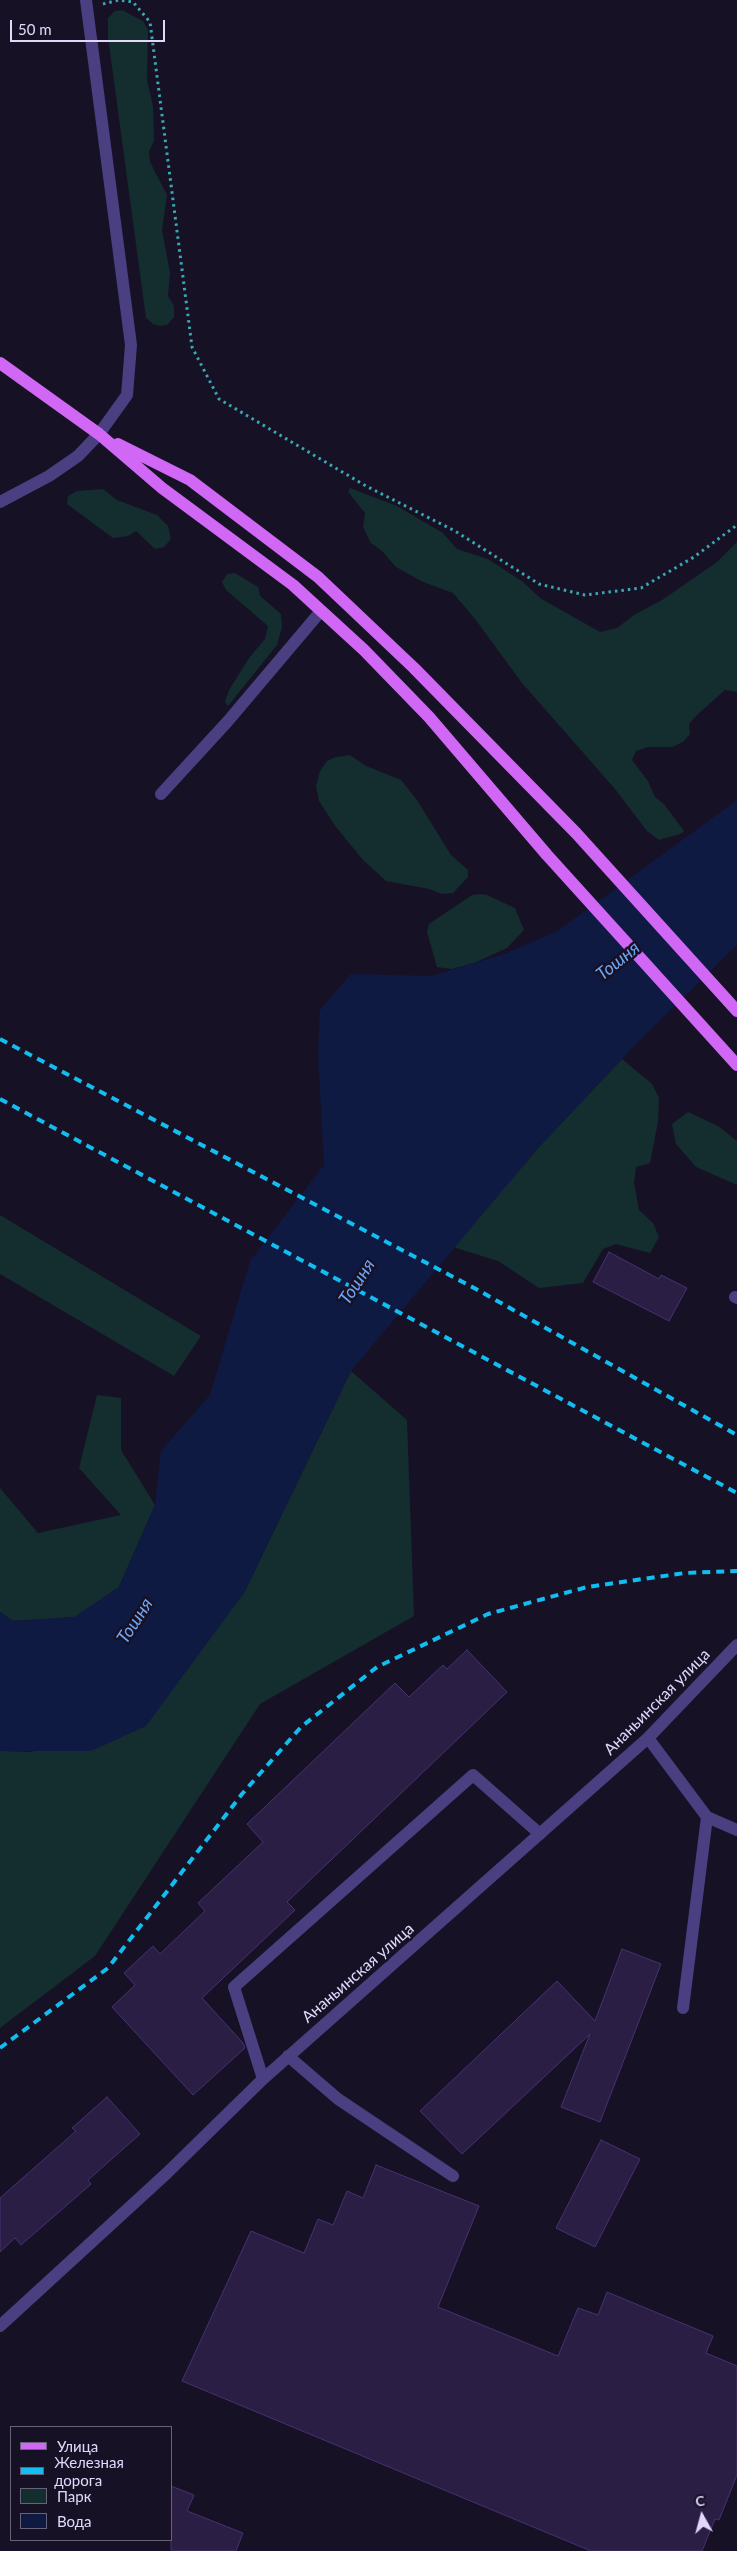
<!DOCTYPE html>
<html>
<head>
<meta charset="utf-8">
<style>
	body { margin:0 }
	#map { position:relative; width:737px; height:2551px; overflow:hidden; background:#171126; font-family:Lato,sans-serif }
	canvas { display:block }
	.legend { position:absolute; left:10px; top:2426px; width:162px; height:115px; box-sizing:border-box; background:#171126; border:1px solid #68617c; margin:0; padding:6px 9px; list-style:none; font-size:15px; color:#e1d8fc }
	.legend li { display:flex; align-items:center; gap:10px; height:25px }
	.legend b { width:25px; border:1px solid #68617c }
	.north { position:absolute; left:677px; top:2491px; width:50px; height:50px; -webkit-text-stroke:4px #171126; paint-order:stroke; rotate:353deg; font-size:14px; font-weight:700; line-height:20px; text-align:center; color:#e1d8fc }
	.north::after { content:''; display:block; margin:auto; width:18px; height:22px; background:#e1d8fc; clip-path:polygon(50% 0,100% 100%,50% 72%,0 100%) }
	.scale { position:absolute; left:10px; top:20px; width:155px; height:22px; box-sizing:border-box; border:2px solid #e1d8fc; border-top:0; padding-left:6px; font-size:15px; line-height:18px; white-space:nowrap; color:#e1d8fc; -webkit-text-stroke:4px #171126; paint-order:stroke }
</style>
</head>
<body>
<div id="map">
<canvas width="737" height="2551"></canvas>
<ul class="legend">
<li><b style="height:6px;background:#d167f5"></b>Улица</li>
<li><b style="height:6px;background:#12bdef"></b>Железная дорога</li>
<li><b style="height:14px;background:#142d2f"></b>Парк</li>
<li><b style="height:14px;background:#0e1a42"></b>Вода</li>
</ul>
<div class="north">С</div>
<div class="scale">50 m</div>
</div>
<script>
const ctx = document.querySelector('canvas').getContext('2d');
ctx.lineJoin = 'round';
function fillPath(path, color) { ctx.fillStyle = color; ctx.fill(path, 'evenodd'); }
const poly = rows => new Path2D(rows.map(r => 'M' + r).join(''));
function strokePath(path, color, width, dash) { ctx.strokeStyle = color; ctx.lineWidth = width; ctx.lineCap = dash ? 'butt' : 'round'; ctx.setLineDash(dash || []); ctx.stroke(path); }
function label(font, color, halo, rows, align = 'center') {
  ctx.font = font + ' Lato,sans-serif'; ctx.lineWidth = 5; ctx.setLineDash([]); ctx.textBaseline = 'middle'; ctx.strokeStyle = halo; ctx.fillStyle = color; for (const [text, x, y, turn = 0] of rows) {
    ctx.save(); ctx.translate(x, y); ctx.rotate((+turn || 0) * Math.PI / 180); ctx.textAlign = isNaN(turn) ? turn : align; if (halo) ctx.strokeText(text, 0, 0); ctx.fillText(text, 0, 0); ctx.restore();
  }
}
fillPath(poly([
	[122,10,143,21,148,30,147,80,153,106,154,141,149,151,150,162,167,195,162,230,170,273,168,296,174,306,174,317,167,325,160,326,153,324,146,318,108,37,108,18,115,11],
	[350,488,397,506,443,533,457,549,488,559,523,582,540,598,600,632,617,628,634,615,662,600,717,562,737,542,737,692,725,690,697,715,689,724,690,734,683,742,672,747,648,747,636,751,632,760,648,781,655,797,664,804,684,831,680,834,659,840,647,831,615,789,522,683,475,619,453,593,423,582,396,567,382,551,371,543,363,527,365,513,348,492],
	[103,489,117,500,157,515,168,526,171,539,164,547,155,549,136,531,128,536,113,538,67,504,68,496,77,491],
	[235,573,258,587,260,596,281,614,282,627,277,645,228,706,225,702,229,690,249,658,265,639,268,626,226,590,222,582,227,574],
	[350,755,366,766,401,780,417,800,451,855,468,870,468,877,453,893,442,894,429,889,386,881,363,860,336,827,319,801,316,786,320,771,327,761,336,757],
	[480,894,487,895,515,908,524,930,507,948,474,963,452,969,437,967,427,932,429,924,472,895],
	[622,1059,652,1084,659,1098,658,1122,650,1163,636,1167,634,1183,639,1210,653,1223,659,1237,650,1253,616,1244,603,1249,583,1283,539,1288,498,1261,453,1247,539,1147],
	[688,1112,718,1126,737,1141,737,1185,696,1167,676,1144,672,1124],
	[0,1215,201,1336,174,1376,0,1274],
	[351,1371,407,1420,414,1616,260,1704,95,1956,0,2028,0,1751,32,1752,244,1593],
	[97,1395,121,1398,121,1450,155,1505,119,1587,75,1617,13,1621,0,1612,0,1488,38,1533,121,1515,79,1468]
]), '#142d2f');
fillPath(poly([
	[737,800,737,945,637,1043,539,1147,351,1371,244,1593,146,1726,91,1751,0,1751,0,1612,13,1621,74,1617,119,1587,155,1505,161,1451,210,1395,250,1261,324,1165,318,1054,320,1010,351,974,431,976,507,953,559,930]
]), '#0e1a42');
const building = poly([
	[609,1252,659,1279,661,1275,687,1288,669,1321,593,1282,609,1252],
	[467,1650,507,1692,287,1902,295,1910,202,1998,243,2043,245,2048,193,2095,112,2007,135,1985,124,1973,153,1946,160,1954,205,1911,198,1903,263,1842,247,1824,395,1683,409,1697,443,1665,447,1669,467,1650],
	[622,1949,661,1964,600,2122,561,2107,590,2034,462,2154,420,2111,557,1981,595,2021,622,1949],
	[107,2097,140,2134,88,2180,91,2184,21,2245,15,2238,0,2252,0,2198,76,2131,72,2128,107,2097],
	[601,2140,640,2159,595,2247,556,2228,601,2140],
	[376,2165,479,2206,438,2307,558,2356,578,2308,598,2315,607,2292,713,2336,706,2353,737,2366,737,2475,719,2520,715,2519,702,2551,591,2551,182,2381,251,2231,304,2253,318,2219,333,2225,347,2191,363,2198,376,2165],
	[171,2486,194,2495,187,2511,243,2533,236,2551,171,2551,171,2486]
]);
fillPath(building, '#2b1e45');
strokePath(building, '#463270', 1);
strokePath(poly([
	[103,4,119,0,133,2,150,22,192,347,219,399,366,486,455,531,539,584,585,595,641,588,694,557,737,525]
]), '#38a9b1', 3, [2.5, 4]);
strokePath(poly([
	[0,502,49,476,78,456,99,434,127,395,131,345,86,0],
	[161,794,228,721,321,611],
	[735,1297,737,1298],
	[648,1738,707,1817,737,1830],
	[683,2008,707,1817],
	[288,2056,338,2099,453,2176],
	[263,2079,234,1987,473,1775,540,1834],
	[0,2326,167,2173,263,2079,648,1738,737,1645]
]), '#4a3f81', 12);
strokePath(poly([
	[0,363,99,434,162,488,293,585,364,650,429,717,547,855,737,1065],
	[118,444,190,480,318,577,414,668,576,833,737,1011]
]), '#d167f5', 12);
strokePath(poly([
	[0,1039,476,1289,737,1435],
	[0,1099,737,1493],
	[0,2048,108,1968,242,1794,301,1727,377,1667,488,1614,587,1587,685,1573,737,1571]
]), '#12bdef', 4, [8, 6]);
label('16px', '#e1d8fc', '#171126', [
	["Ананьинская улица",657,1702,-45],
	["Ананьинская улица",358,1973,-41]
]);
label('italic 18px', '#6ea6f5', '#171126', [
	["Тошня",618,961,-39],
	["Тошня",357,1282,-57],
	["Тошня",135,1621,-57]
]);
</script>
</body>
</html>
